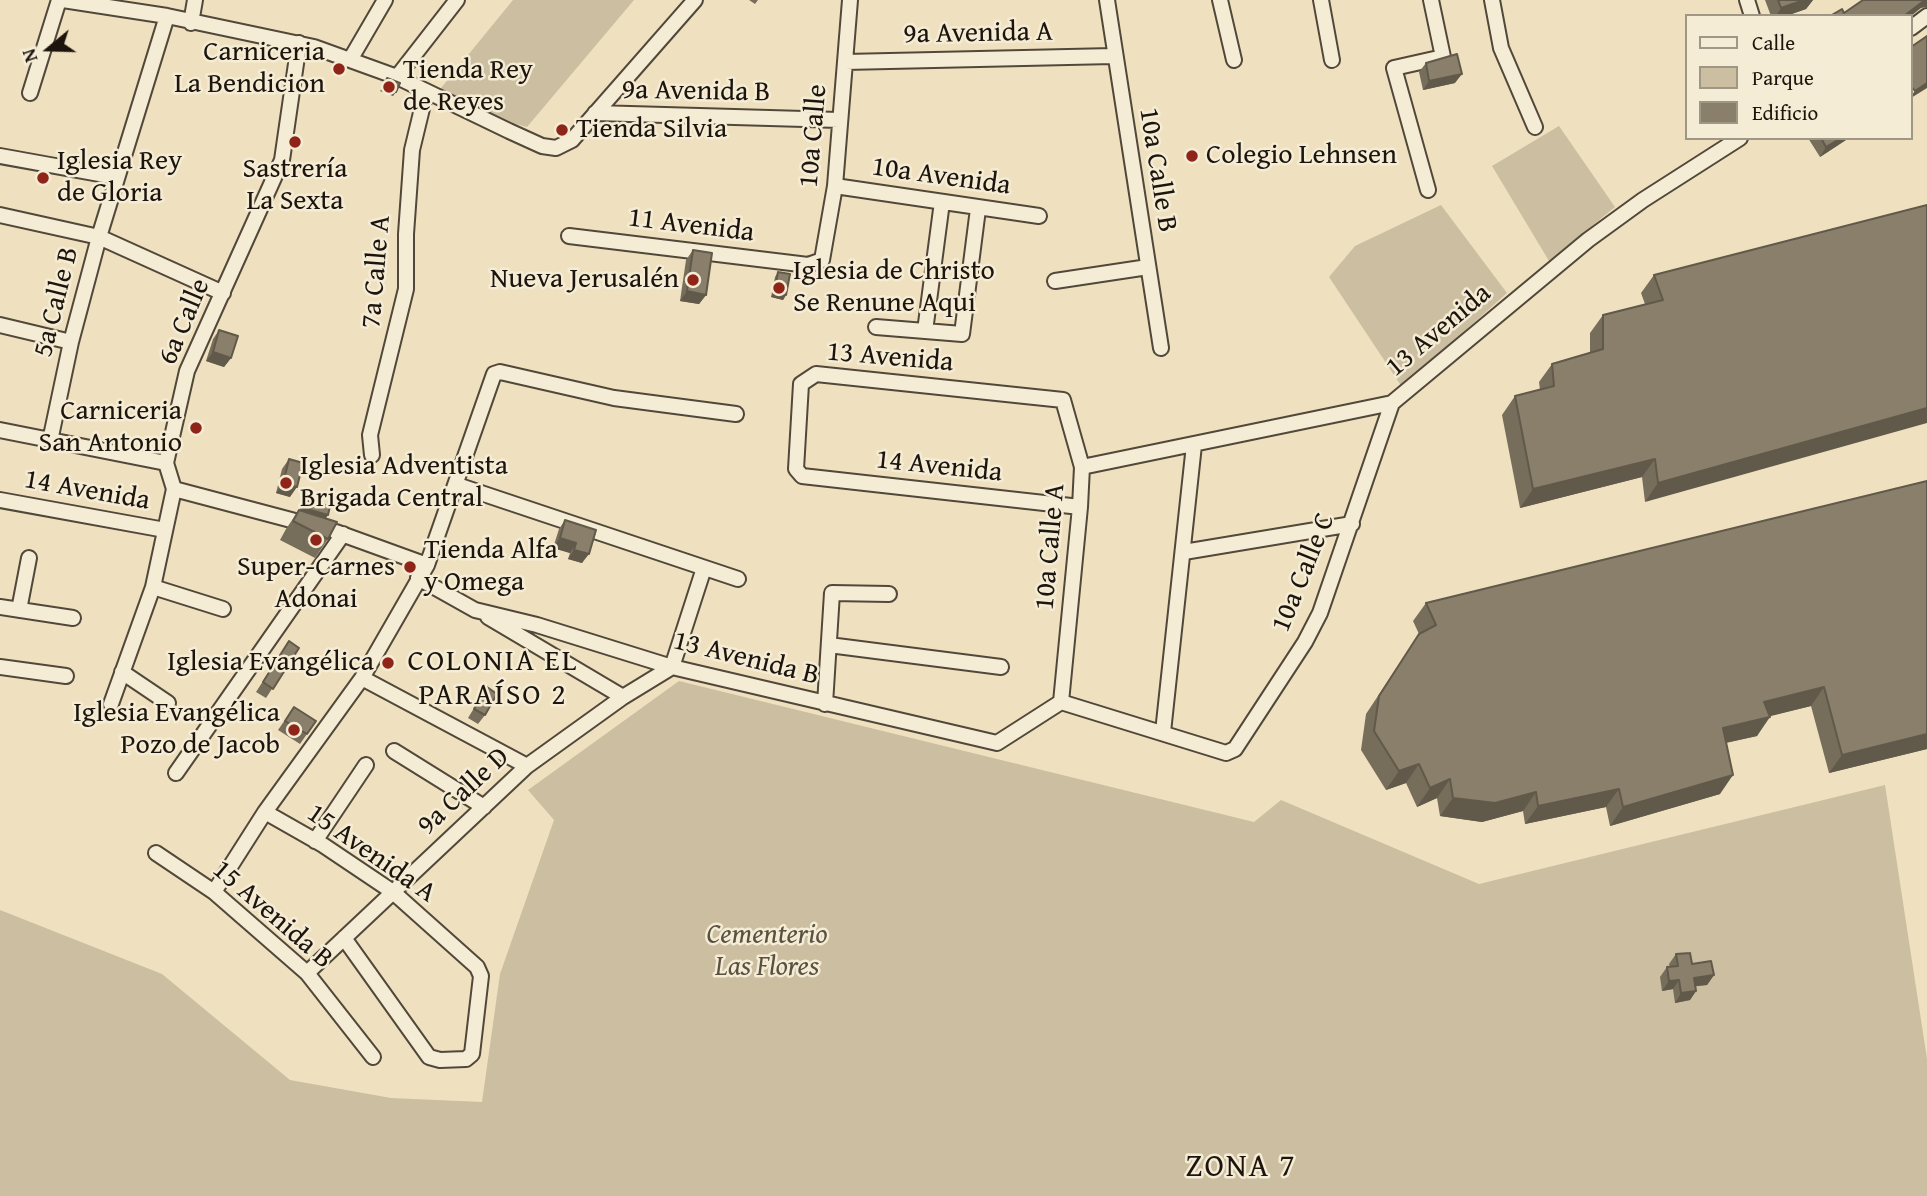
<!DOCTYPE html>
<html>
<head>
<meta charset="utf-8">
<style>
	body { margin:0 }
	#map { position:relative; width:1927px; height:1196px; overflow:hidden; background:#efe1bf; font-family:"Gentium Book Plus",serif }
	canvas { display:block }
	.legend { position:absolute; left:1685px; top:14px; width:228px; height:126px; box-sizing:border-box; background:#f5ecd5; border:2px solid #9f9685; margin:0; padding:9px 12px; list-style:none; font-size:21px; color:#1d150d }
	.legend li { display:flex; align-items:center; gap:14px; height:35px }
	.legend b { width:35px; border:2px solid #9f9685 }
	.north { position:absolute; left:14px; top:14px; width:70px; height:70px; -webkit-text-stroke:5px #f5ecd5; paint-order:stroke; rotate:251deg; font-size:19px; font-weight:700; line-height:28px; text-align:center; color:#1d150d }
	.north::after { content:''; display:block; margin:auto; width:24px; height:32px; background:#1d150d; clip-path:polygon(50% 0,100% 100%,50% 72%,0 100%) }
</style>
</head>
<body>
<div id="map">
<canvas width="1927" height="1196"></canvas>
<ul class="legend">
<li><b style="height:9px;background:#f5ecd5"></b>Calle</li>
<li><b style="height:19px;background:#cbbea1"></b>Parque</li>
<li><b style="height:19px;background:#8a7f6a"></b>Edificio</li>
</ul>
<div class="north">N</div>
</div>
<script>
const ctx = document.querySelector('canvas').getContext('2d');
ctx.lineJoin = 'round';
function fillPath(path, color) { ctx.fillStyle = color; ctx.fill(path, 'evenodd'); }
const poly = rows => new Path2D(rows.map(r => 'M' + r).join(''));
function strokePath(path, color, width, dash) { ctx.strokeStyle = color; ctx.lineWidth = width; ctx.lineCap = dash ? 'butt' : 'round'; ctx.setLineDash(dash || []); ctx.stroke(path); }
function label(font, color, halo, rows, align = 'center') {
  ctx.font = font + ' "Gentium Book Plus",serif'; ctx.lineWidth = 5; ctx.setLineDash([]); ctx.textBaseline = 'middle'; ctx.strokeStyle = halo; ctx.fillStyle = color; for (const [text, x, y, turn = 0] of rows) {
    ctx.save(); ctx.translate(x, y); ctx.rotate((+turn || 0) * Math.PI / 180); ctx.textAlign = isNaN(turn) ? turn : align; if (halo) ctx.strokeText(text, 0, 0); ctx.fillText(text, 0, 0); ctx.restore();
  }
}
fillPath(poly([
	[513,0,634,0,527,127,487,116,437,93],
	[1559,126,1615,207,1549,261,1492,166],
	[1441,205,1507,293,1402,387,1329,277,1355,246],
	[679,681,1254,822,1281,800,1479,884,1885,785,1927,1059,1927,1196,0,1196,0,910,162,974,290,1080,391,1098,482,1102,500,974,554,820,528,790]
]), '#cbbea1');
const minor = poly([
	[63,0,167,16,314,47,397,77,509,131,542,146,556,148,572,140,695,0],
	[1107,0,1161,348],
	[1220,0,1234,60],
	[1321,0,1332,60],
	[1492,0,1501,48,1535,127],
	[1747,0,1752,16],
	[191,23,195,0],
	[1911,28,1927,16],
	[350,60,385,0],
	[845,62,1113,56],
	[397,77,457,0],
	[30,93,59,0],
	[595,113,839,120],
	[0,156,116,177],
	[835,186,1039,216],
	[1428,190,1394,68,1443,57,1431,0],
	[0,215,99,237,223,293],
	[569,236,808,265,822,260,835,186,850,0],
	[1055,281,1148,267],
	[0,325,71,342],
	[876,327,962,334,978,209],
	[925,331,942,202],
	[0,430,166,463],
	[50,441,71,342,99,237,167,16],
	[372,455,370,435,406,289,406,234,412,150,426,92],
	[1082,467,1392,403,1588,240,1643,200,1740,138],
	[457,485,738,579],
	[174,489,310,525],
	[0,500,165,530],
	[336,532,427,565],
	[1184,552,1352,524],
	[418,578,475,610,537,625,672,667,997,743,1061,702],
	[153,587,223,609],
	[0,607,73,618],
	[19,610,29,558],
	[488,617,623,697],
	[829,645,1001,667],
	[0,667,66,676],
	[122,672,168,703],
	[362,678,527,766],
	[1061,702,1080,507,1082,467,1063,400,816,374,801,384,796,469,802,476,1080,507],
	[1061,702,1226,753,1235,749,1305,642,1320,613,1392,403],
	[111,704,153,587,174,489,166,463,187,371,282,160,299,43],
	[825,704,832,593,889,594],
	[1163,732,1194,445],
	[394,751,484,807],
	[176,773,343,534],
	[265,812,323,845,393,892,477,967,481,976,472,1054,466,1059,440,1060,429,1057,344,938],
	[315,841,366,765],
	[156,853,214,892,307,973,373,1057],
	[214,892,265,812,362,678,427,565,494,374,500,372,614,398,736,414],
	[307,973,527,766,623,697,672,667,704,568]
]);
strokePath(minor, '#52483a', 18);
strokePath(minor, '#f5ecd5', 14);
fillPath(poly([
	[749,0,758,0,755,4],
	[1765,0,1813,0,1806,9,1786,16,1771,16],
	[1426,63,1455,83,1423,90,1419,72],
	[1808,138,1849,138,1820,157],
	[1927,205,1645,502,1642,477,1520,508,1502,415,1515,396,1540,390,1539,382,1552,364,1590,353,1590,333,1603,315,1645,304,1641,293,1654,275],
	[693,250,706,295,699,304,680,301,686,260],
	[778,272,786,295,783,300,771,297,775,277],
	[219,330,231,358,224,367,206,361,213,339],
	[289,459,290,497,276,493,282,469],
	[1927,481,1927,749,1829,773,1811,706,1769,716,1757,736,1726,743,1720,794,1610,826,1606,807,1525,824,1523,811,1482,822,1440,816,1437,798,1417,807,1406,783,1386,790,1361,750,1366,714,1419,634,1413,621,1426,603],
	[304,500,328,515,326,518,328,539,315,558,280,540,286,529,299,510,300,510,301,504],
	[565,520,596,530,582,563,568,559,570,553,553,548,559,529],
	[289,641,299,648,266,698,256,692],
	[487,687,485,715,478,724,468,718],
	[294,707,316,721,300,744,278,730],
	[1676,954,1714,975,1707,985,1695,986,1696,991,1690,1000,1675,1003,1673,989,1662,991,1660,977,1667,967,1670,967,1669,964]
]), '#776d5b');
fillPath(poly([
	[1804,0,1813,0,1806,9,1786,16,1776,16,1781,8],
	[1925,0,1927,0,1927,7,1921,8,1911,16,1904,16],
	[1462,74,1455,83,1423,90,1429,81],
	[1927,83,1927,88,1911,98,1911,96,1915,91],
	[384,87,396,92,393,96,380,91],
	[1841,138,1849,138,1820,157,1826,147],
	[687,291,706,295,699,304,680,301],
	[774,293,786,295,783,300,771,297],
	[213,352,231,358,224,367,206,361],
	[1927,408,1927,423,1645,502,1658,483],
	[1655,459,1642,477,1520,508,1533,489],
	[283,484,297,487,290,497,276,493],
	[303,508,328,515,325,519,299,512],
	[560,538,576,543,570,553,553,548],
	[574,550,589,554,582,563,568,559],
	[1824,687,1811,706,1751,721,1764,702],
	[1770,717,1757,736,1710,746,1723,728],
	[1927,734,1927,749,1829,773,1842,755],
	[1419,764,1406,783,1386,790,1399,771],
	[1733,775,1720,794,1610,826,1623,807],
	[1450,779,1437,798,1417,807,1430,788],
	[1619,789,1606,807,1525,824,1538,806],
	[1536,792,1523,811,1482,822,1440,816,1453,798],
	[1714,975,1707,985,1688,987,1694,978],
	[1679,980,1673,989,1662,991,1669,981],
	[1696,991,1690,1000,1675,1003,1681,993]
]), '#61594a');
const building = poly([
	[1778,0,1804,0,1781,8,1778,0],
	[1863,0,1925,0,1904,16,1830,16,1842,9,1844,13,1863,0],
	[1927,36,1927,83,1915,91,1911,86,1911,47,1927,36],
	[1457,54,1462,74,1429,81,1426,63,1457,54],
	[387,78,400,83,396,92,384,87,387,78],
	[1821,138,1841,138,1826,147,1821,138],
	[1927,205,1927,408,1658,483,1655,459,1533,489,1515,396,1554,386,1552,364,1603,349,1603,315,1663,300,1654,275,1927,205],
	[693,250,712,253,706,295,687,291,693,250],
	[778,272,790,274,786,295,774,293,778,272],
	[219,330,238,336,231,358,213,352,219,330],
	[289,459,303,463,297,487,283,484,289,459],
	[1927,481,1927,734,1842,755,1824,687,1764,702,1770,717,1723,728,1733,775,1623,807,1619,789,1538,806,1536,792,1495,803,1453,798,1450,779,1430,788,1419,764,1399,771,1374,731,1379,696,1419,634,1436,625,1426,603,1927,481],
	[304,500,330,506,328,515,303,508,304,500],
	[299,510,337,522,328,539,293,521,299,510],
	[565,520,596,530,589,554,574,550,576,543,560,538,565,520],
	[289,641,299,648,273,689,263,682,289,641],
	[487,687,497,694,485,715,474,709,487,687],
	[294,707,316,721,307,734,285,721,294,707],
	[1690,953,1692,964,1711,961,1714,975,1694,978,1696,991,1681,993,1679,980,1669,981,1667,967,1678,966,1676,954,1690,953]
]);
fillPath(building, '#8a7f6a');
strokePath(building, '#61594a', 2);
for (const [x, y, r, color] of [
	[339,69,7,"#8f2418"],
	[389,87,7,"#8f2418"],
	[562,130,7,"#8f2418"],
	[295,142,7,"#8f2418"],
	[1192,156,7,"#8f2418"],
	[43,178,7,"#8f2418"],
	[693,280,7,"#8f2418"],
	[779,288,7,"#8f2418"],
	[196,428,7,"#8f2418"],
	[286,483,7,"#8f2418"],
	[316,540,7,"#8f2418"],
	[410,567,7,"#8f2418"],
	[388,663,7,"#8f2418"],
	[294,730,7,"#8f2418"]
]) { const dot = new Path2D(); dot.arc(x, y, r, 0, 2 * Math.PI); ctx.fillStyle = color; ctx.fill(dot); strokePath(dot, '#f5ecd5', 2.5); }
label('28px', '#1d150d', '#f5ecd5', [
	["9a Avenida A",978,34,-1],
	["9a Avenida B",696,92,1],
	["10a Calle",814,136,-85],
	["10a Calle B",1157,170,81],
	["10a Avenida",941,177,8],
	["11 Avenida",691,226,7],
	["7a Calle A",377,272,-85],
	["5a Calle B",57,302,-76],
	["6a Calle",185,322,-67],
	["13 Avenida",1439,331,-40],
	["13 Avenida",890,358,5],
	["14 Avenida",939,467,6],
	["14 Avenida",87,491,10],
	["10a Calle A",1051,547,-85],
	["10a Calle C",1304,573,-68],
	["13 Avenida B",746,659,14],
	["9a Calle D",464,792,-43],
	["15 Avenida A",371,854,35],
	["15 Avenida B",272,915,41]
]);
label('28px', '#1d150d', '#f5ecd5', [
	["Carniceria",325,53,"right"],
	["La Bendicion",325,85,"right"],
	["Tienda Rey",403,71],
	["de Reyes",403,103],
	["Tienda Silvia",576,130],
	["Colegio Lehnsen",1206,156],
	["Iglesia Rey",57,162],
	["de Gloria",57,194],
	["Sastrería",295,170,"center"],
	["La Sexta",295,202,"center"],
	["Iglesia de Christo",793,272],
	["Se Renune Aqui",793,304],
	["Nueva Jerusalén",679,280,"right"],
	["Carniceria",182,412,"right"],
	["San Antonio",182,444,"right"],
	["Iglesia Adventista",300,467],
	["Brigada Central",300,499],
	["Tienda Alfa",424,551],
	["y Omega",424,583],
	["Super-Carnes",316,568,"center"],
	["Adonai",316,600,"center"],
	["Iglesia Evangélica",374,663,"right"],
	["Iglesia Evangélica",280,714,"right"],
	["Pozo de Jacob",280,746,"right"]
], 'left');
label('italic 28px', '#5a5041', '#f5ecd5', [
	["Cementerio",767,936],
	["Las Flores",767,968]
]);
ctx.letterSpacing = '2px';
label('30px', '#1d150d', '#f5ecd5', [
	["COLONIA EL",493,662],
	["PARAÍSO 2",493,696]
]);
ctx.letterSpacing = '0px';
ctx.letterSpacing = '2px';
label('32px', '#1d150d', '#f5ecd5', [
	["ZONA 7",1241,1168]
]);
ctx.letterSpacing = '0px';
</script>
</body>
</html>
